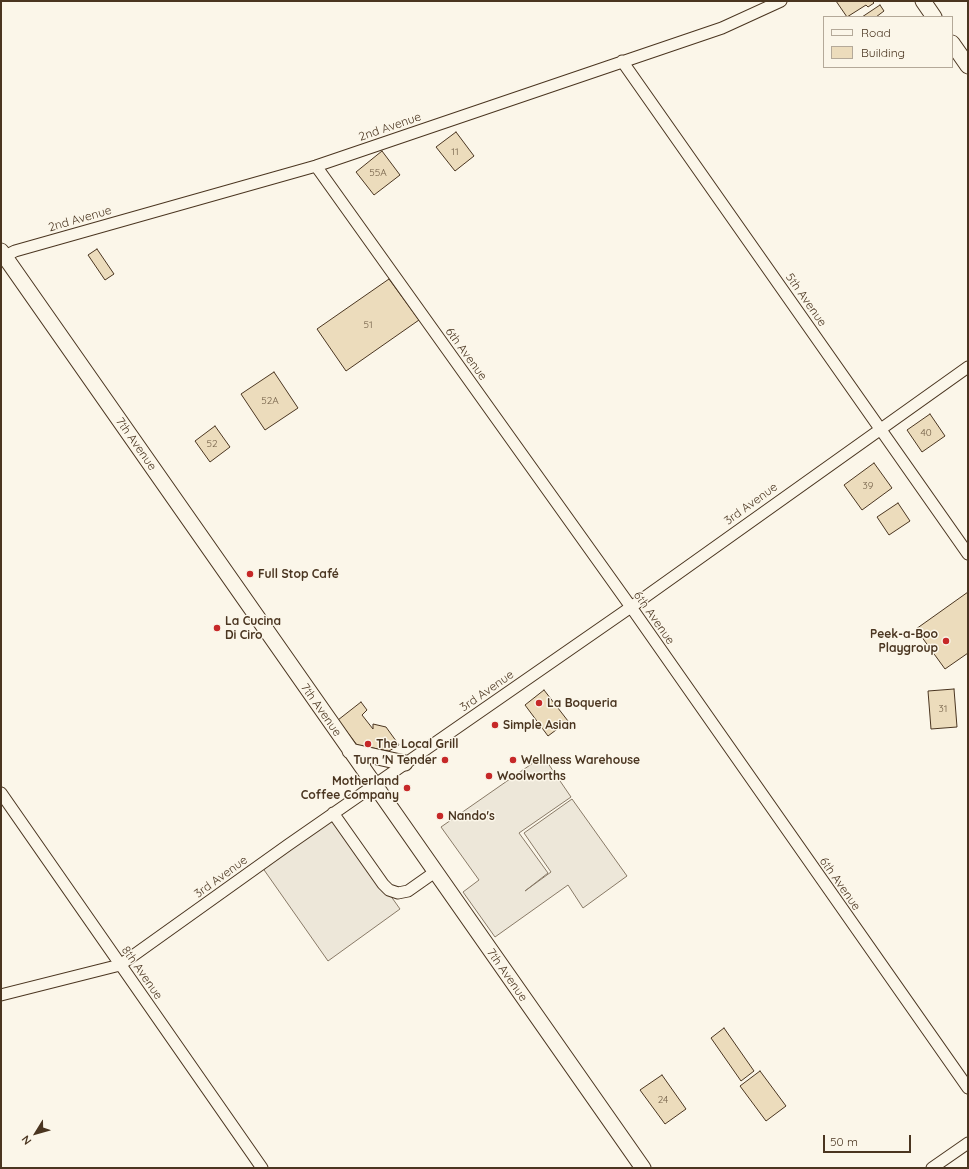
<!DOCTYPE html>
<html>
<head>
<meta charset="utf-8">
<style>
	body { margin:0 }
	#map { position:relative; width:969px; height:1169px; overflow:hidden; background:#fbf6e9; font-family:Quicksand,sans-serif }
	canvas { display:block }
	.frame { position:absolute; inset:0; border:2px solid #4a3520; pointer-events:none }
	.legend { position:absolute; left:823px; top:16px; width:130px; height:52px; box-sizing:border-box; background:#fbf6e9; border:1px solid #b4a999; margin:0; padding:5px 7px; list-style:none; font-size:12px; color:#4a3520 }
	.legend li { display:flex; align-items:center; gap:8px; height:20px }
	.legend b { width:20px; border:1px solid #b4a999 }
	.north { position:absolute; left:16px; top:1113px; width:40px; height:40px; -webkit-text-stroke:3px #fbf6e9; paint-order:stroke; rotate:233deg; font-size:11px; font-weight:700; line-height:16px; text-align:center; color:#4a3520 }
	.north::after { content:''; display:block; margin:auto; width:14px; height:18px; background:#4a3520; clip-path:polygon(50% 0,100% 100%,50% 72%,0 100%) }
	.scale { position:absolute; left:823px; top:1135px; width:88px; height:18px; box-sizing:border-box; border:2px solid #4a3520; border-top:0; padding-left:5px; font-size:12px; line-height:14px; white-space:nowrap; color:#4a3520; -webkit-text-stroke:3px #fbf6e9; paint-order:stroke }
</style>
</head>
<body>
<div id="map">
<canvas width="969" height="1169"></canvas>
<div class="frame"></div>
<ul class="legend">
<li><b style="height:5px;background:#fbf6e9"></b>Road</li>
<li><b style="height:11px;background:#ecdcbc"></b>Building</li>
</ul>
<div class="north">N</div>
<div class="scale">50 m</div>
</div>
<script>
const ctx = document.querySelector('canvas').getContext('2d');
ctx.lineJoin = 'round';
function fillPath(path, color) { ctx.fillStyle = color; ctx.fill(path, 'evenodd'); }
const poly = rows => new Path2D(rows.map(r => 'M' + r).join(''));
function strokePath(path, color, width, dash) { ctx.strokeStyle = color; ctx.lineWidth = width; ctx.lineCap = dash ? 'butt' : 'round'; ctx.setLineDash(dash || []); ctx.stroke(path); }
function label(font, color, halo, rows, align = 'center') {
  ctx.font = font + ' Quicksand,sans-serif'; ctx.lineWidth = 3; ctx.setLineDash([]); ctx.textBaseline = 'middle'; ctx.strokeStyle = halo; ctx.fillStyle = color; for (const [text, x, y, turn = 0] of rows) {
    ctx.save(); ctx.translate(x, y); ctx.rotate((+turn || 0) * Math.PI / 180); ctx.textAlign = isNaN(turn) ? turn : align; if (halo) ctx.strokeText(text, 0, 0); ctx.fillText(text, 0, 0); ctx.restore();
  }
}
const parking = poly([
	[543,756,571,797,519,833,548,873,525,891,551,872,524,833,572,799,627,876,583,908,568,885,495,937,463,892,479,880,441,827,543,756],
	[334,816,400,909,328,961,262,867,334,816]
]);
fillPath(parking, '#ede7d9');
strokePath(parking, '#887966', 1);
const building = poly([
	[836,1,872,1,874,3,868,7,866,5,847,17,836,1],
	[880,5,884,11,876,17,862,17,880,5],
	[456,132,474,156,455,171,436,147,456,132],
	[382,151,400,175,374,195,356,172,382,151],
	[97,249,114,274,105,280,88,255,97,249],
	[389,279,419,320,346,371,317,329,389,279],
	[274,372,298,408,265,430,241,394,274,372],
	[930,414,945,436,922,452,907,430,930,414],
	[215,426,230,447,210,462,195,441,215,426],
	[874,463,892,488,862,510,844,485,874,463],
	[898,503,910,521,889,535,877,517,898,503],
	[968,592,968,653,945,669,916,629,968,592],
	[954,689,957,727,931,729,928,691,954,689],
	[544,690,568,721,548,736,525,705,544,690],
	[361,702,367,710,362,715,373,729,373,724,386,727,399,745,389,751,357,745,338,720,361,702],
	[724,1028,754,1071,741,1081,711,1038,724,1028],
	[760,1071,786,1106,766,1121,740,1086,760,1071],
	[662,1075,686,1109,665,1124,640,1090,662,1075]
]);
fillPath(building, '#ecdcbc');
strokePath(building, '#4a3520', 1);
const street = poly([
	[622,61,968,554],
	[316,166,631,607,968,1088],
	[1,258,15,251,316,166,722,28,781,1],
	[1,793,262,1168],
	[333,813,383,884,389,890,398,893,408,891,435,872],
	[1,995,120,965,288,845,631,607,968,367],
	[932,1168,968,1143]
]);
const secondary = poly([
	[923,1,934,17],
	[952,43,968,66],
	[1,251,643,1168],
	[350,751,405,763]
]);
strokePath(street, '#4a3520', 13);
strokePath(secondary, '#4a3520', 17);
strokePath(street, '#fbf6e9', 11);
strokePath(secondary, '#fbf6e9', 15);
for (const [x, y, r, color] of [
	[250,574,4,"#c62828"],
	[217,628,4,"#c62828"],
	[946,641,4,"#c62828"],
	[539,703,4,"#c62828"],
	[495,725,4,"#c62828"],
	[368,744,4,"#c62828"],
	[445,760,4,"#c62828"],
	[513,760,4,"#c62828"],
	[489,776,4,"#c62828"],
	[407,788,4,"#c62828"],
	[440,816,4,"#c62828"]
]) { const dot = new Path2D(); dot.arc(x, y, r, 0, 2 * Math.PI); ctx.fillStyle = color; ctx.fill(dot); strokePath(dot, '#fbf6e9', 1.5); }
label('10px', '#725f47', null, [
	["11",455,152],
	["55A",378,173],
	["51",368,325],
	["52A",270,401],
	["40",926,433],
	["52",212,444],
	["39",868,486],
	["31",943,709],
	["24",663,1100]
]);
label('12px', '#4a3520', '#fbf6e9', [
	["2nd Avenue",390,127,-19],
	["2nd Avenue",80,219,-16],
	["5th Avenue",806,300,55],
	["6th Avenue",466,354,54],
	["7th Avenue",136,444,55],
	["3rd Avenue",751,504,-36],
	["6th Avenue",654,618,55],
	["3rd Avenue",487,691,-35],
	["7th Avenue",321,710,55],
	["3rd Avenue",221,877,-36],
	["6th Avenue",840,884,55],
	["8th Avenue",142,973,55],
	["7th Avenue",507,975,55]
]);
label('bold 12px', '#4a3520', '#fbf6e9', [
	["Full Stop Café",258,574],
	["La Cucina",225,621],
	["Di Ciro",225,635],
	["Peek-a-Boo",938,634,"right"],
	["Playgroup",938,648,"right"],
	["La Boqueria",547,703],
	["Simple Asian",503,725],
	["The Local Grill",376,744],
	["Turn 'N Tender",437,760,"right"],
	["Wellness Warehouse",521,760],
	["Woolworths",497,776],
	["Motherland",399,781,"right"],
	["Coffee Company",399,795,"right"],
	["Nando's",448,816]
], 'left');
</script>
</body>
</html>
